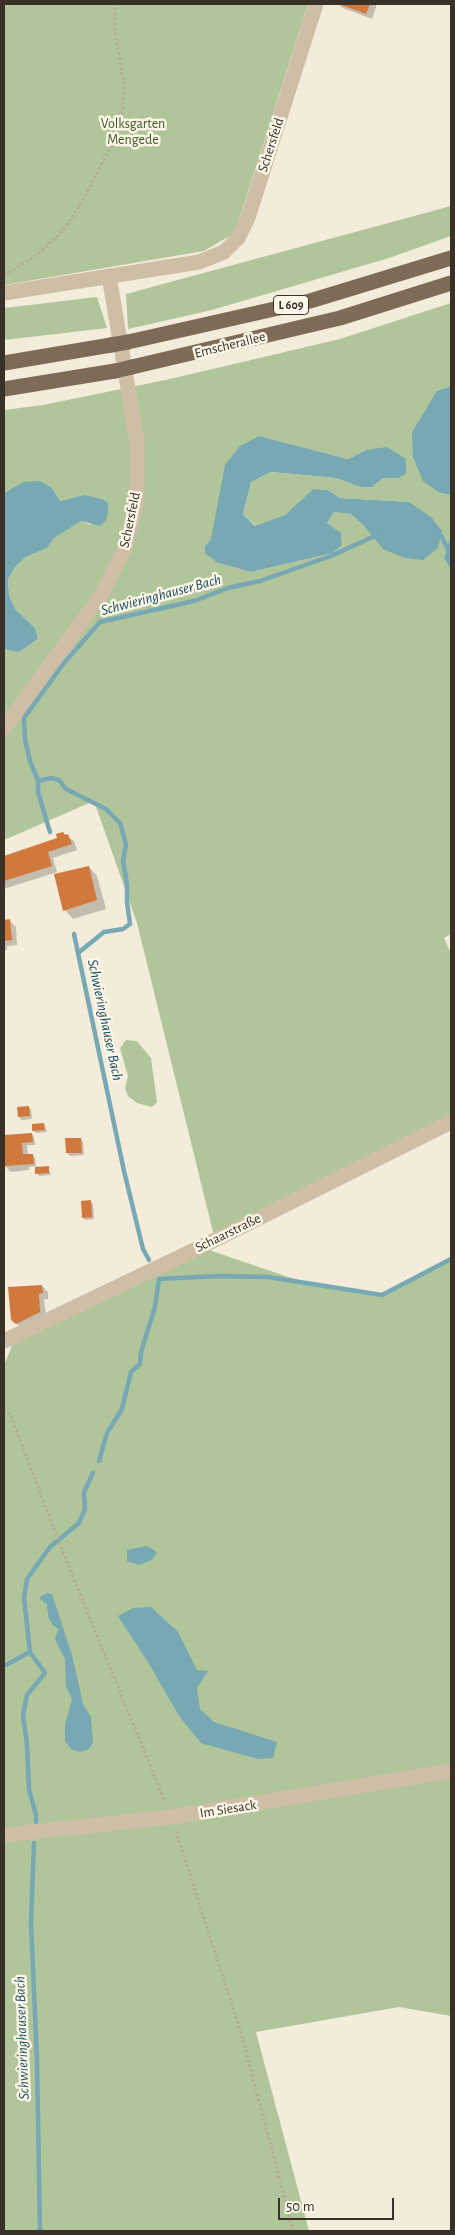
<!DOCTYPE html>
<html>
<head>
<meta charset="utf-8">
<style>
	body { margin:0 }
	#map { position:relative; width:455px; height:2235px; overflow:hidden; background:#f4ecdb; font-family:"Alegreya Sans",sans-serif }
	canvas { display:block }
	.frame { position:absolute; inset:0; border:5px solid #393027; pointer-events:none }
	.scale { position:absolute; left:278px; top:2198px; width:116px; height:22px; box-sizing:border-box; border:2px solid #393027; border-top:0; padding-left:6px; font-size:15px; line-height:18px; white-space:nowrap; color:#393027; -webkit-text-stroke:4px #fbf6e8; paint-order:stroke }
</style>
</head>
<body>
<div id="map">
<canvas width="455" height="2235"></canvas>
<div class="frame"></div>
<div class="scale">50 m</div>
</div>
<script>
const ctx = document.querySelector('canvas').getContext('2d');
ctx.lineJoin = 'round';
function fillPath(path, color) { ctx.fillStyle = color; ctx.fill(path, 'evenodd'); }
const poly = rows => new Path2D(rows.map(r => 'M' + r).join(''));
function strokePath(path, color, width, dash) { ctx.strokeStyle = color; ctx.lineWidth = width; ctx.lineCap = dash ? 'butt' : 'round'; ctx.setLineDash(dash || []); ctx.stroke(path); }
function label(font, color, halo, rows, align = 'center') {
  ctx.font = font + ' "Alegreya Sans",sans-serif'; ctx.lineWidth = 5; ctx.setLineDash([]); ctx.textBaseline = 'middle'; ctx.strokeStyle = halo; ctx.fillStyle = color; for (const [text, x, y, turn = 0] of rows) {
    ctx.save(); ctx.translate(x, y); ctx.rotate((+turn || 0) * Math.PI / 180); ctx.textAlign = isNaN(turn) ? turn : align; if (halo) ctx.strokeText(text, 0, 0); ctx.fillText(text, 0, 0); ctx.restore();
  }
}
fillPath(poly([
	[4,4,308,4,235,233,204,251,4,285],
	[451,206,451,236,389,258,212,310,128,329,126,294],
	[97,297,107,328,4,340,4,308],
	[451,303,451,386,437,391,440,493,451,495,451,539,449,541,444,558,451,570,451,934,444,938,451,954,451,1122,215,1240,137,923,94,801,4,840,4,648,19,652,38,639,35,628,15,609,9,595,8,579,15,567,25,556,47,548,54,538,63,531,81,521,91,525,84,495,60,501,52,488,23,482,4,493,4,410,43,405,170,379,340,339],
	[259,436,348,459,366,450,398,478,383,478,372,487,360,487,336,478,271,472,251,482,243,514,256,526,285,515,313,489,328,490,340,498,409,502,364,526,351,514,334,512,327,523,341,534,342,545,333,553,251,572,218,563,205,546,211,539],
	[126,1040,137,1041,151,1058,157,1102,152,1107,137,1103,128,1096,125,1088,128,1076,120,1048],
	[200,1247,312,1285,382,1295,451,1259,451,2016,399,2007,256,2032,309,2231,4,2231,4,1366,16,1335]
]), '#b0c59a');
fillPath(poly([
	[451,386,451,495,440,493,423,481,413,457,412,432,437,391],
	[259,436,348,459,366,450,387,447,406,459,406,474,398,478,383,478,372,487,360,487,336,478,271,472,251,482,243,514,255,526,285,515,313,489,328,490,340,498,409,502,431,517,442,531,438,548,423,560,405,558,383,549,364,526,351,514,334,512,327,523,341,533,342,545,333,553,251,572,218,563,205,553,205,546,211,539,225,465,240,446],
	[40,481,52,488,60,501,84,495,102,499,108,503,108,512,106,520,100,526,81,521,54,538,47,548,25,557,15,567,8,579,9,595,15,609,35,628,38,639,19,652,8,650,4,648,4,493,23,482],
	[451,539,451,570,444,558,449,541],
	[147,1546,157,1552,152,1560,139,1565,127,1561,127,1550],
	[47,1593,52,1594,72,1655,83,1704,91,1717,93,1743,89,1749,80,1752,71,1749,65,1741,65,1725,72,1699,66,1686,65,1659,55,1639,58,1629,52,1624,48,1616,47,1604,40,1599,41,1596],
	[151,1607,178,1632,197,1670,208,1671,197,1688,200,1709,214,1722,277,1742,273,1758,258,1759,201,1743,179,1716,151,1667,118,1616,133,1608]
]), '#77a8b4');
fillPath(poly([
	[338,4,377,4,372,19,343,8],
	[63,833,74,841,77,850,53,858,57,872,4,889,4,858,59,838],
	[89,867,97,876,106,909,73,919,65,910],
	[4,920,10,921,16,927,17,945,7,946,7,950,4,950],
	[29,1107,31,1110,32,1119,22,1120,19,1117,18,1108],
	[44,1124,47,1132,36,1133,33,1130],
	[32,1134,34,1137,35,1145,27,1145,28,1155,33,1155,35,1158,36,1166,29,1167,29,1170,11,1172,5,1166,4,1136],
	[81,1139,83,1142,84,1155,70,1156,67,1153],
	[48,1167,51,1175,39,1176,37,1173],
	[90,1201,93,1204,94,1219,85,1220,83,1217],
	[42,1286,48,1292,48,1299,44,1299,46,1318,23,1329,12,1320]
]), '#0003');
strokePath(poly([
	[439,532,451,555],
	[38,781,38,792,50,832],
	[74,934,78,953],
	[149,1260,143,1249,124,1171,78,953,104,932,123,929,130,924,127,902,127,884,123,861,126,844,120,823,106,809,66,789,59,780,51,778,38,781,30,761,25,740,24,718,64,663,100,622,194,601,228,588,260,581,331,556,377,535],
	[159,1279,219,1276,268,1277,382,1295,451,1259],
	[99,1461,107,1433,122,1409,131,1372,140,1364,141,1352,155,1307,159,1279],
	[6,1665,30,1652],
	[36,1822,36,1815,29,1789,27,1744,23,1715,27,1695,45,1673,30,1652,24,1598,27,1579,50,1547,79,1523,85,1509,84,1492,93,1473],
	[34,1843,31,1922,37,2060,40,2231]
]), '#77a8b4', 4.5);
fillPath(poly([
	[339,4,370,4,366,14],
	[63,832,65,835,68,834,72,844,48,852,52,866,4,881,4,856,57,838,56,834],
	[89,866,97,900,63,911,54,874],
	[10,919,12,940,4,941,4,920],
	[29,1106,30,1116,18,1117,17,1107],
	[44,1123,45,1130,32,1131,32,1124],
	[32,1133,33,1142,22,1143,23,1154,33,1154,34,1164,4,1166,4,1135],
	[65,1138,81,1138,82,1153,66,1153],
	[49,1166,49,1173,35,1174,35,1167],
	[91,1200,92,1217,82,1218,81,1201],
	[42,1285,43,1293,39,1294,40,1312,16,1324,11,1320,8,1287]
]), '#d1783c');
strokePath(poly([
	[4,274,14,270,39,253,60,234,79,207,117,135,123,108,124,83,115,33,115,4],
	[4,1409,11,1416,62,1550,165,1802],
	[176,1831,242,2036,293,2231]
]), '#baa890', 2.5, [2.5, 2.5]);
strokePath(poly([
	[4,293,199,262,224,252,238,238,248,218,316,4],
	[4,728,102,594,125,548,137,500,137,441,109,276],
	[4,1341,215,1240,451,1122],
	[4,1835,171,1817,451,1771]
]), '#cebea6', 15);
strokePath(poly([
	[128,342,310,301,451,258],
	[4,363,111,345],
	[132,367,340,318,451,283],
	[4,389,115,371]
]), '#7d6a57', 15);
strokePath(poly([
	[111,345,128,342],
	[115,371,132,367]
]), '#7d6a57', 15);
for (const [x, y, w] of [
	[291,305,35]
]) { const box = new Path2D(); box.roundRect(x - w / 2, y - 9.5, w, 19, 4); ctx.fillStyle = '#fbf6e8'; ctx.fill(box); strokePath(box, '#393027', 1); }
label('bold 12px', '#393027', null, [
	["L 609",291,305]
]);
label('14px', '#405a29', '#fbf6e8', [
	["Volksgarten",133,124],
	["Mengede",133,140]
]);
label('14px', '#393027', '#fbf6e8', [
	["Schersfeld",271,145,-72],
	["Emscherallee",230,345,-14],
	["Schersfeld",130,520,-78],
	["Schaarstraße",228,1233,-26],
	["Im Siesack",228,1809,-9]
]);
label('italic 15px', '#194f5f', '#fbf6e8', [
	["Schwieringhauser Bach",161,595,-15],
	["Schwieringhauser Bach",105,1020,78],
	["Schwieringhauser Bach",22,2038,-92]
]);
</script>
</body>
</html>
